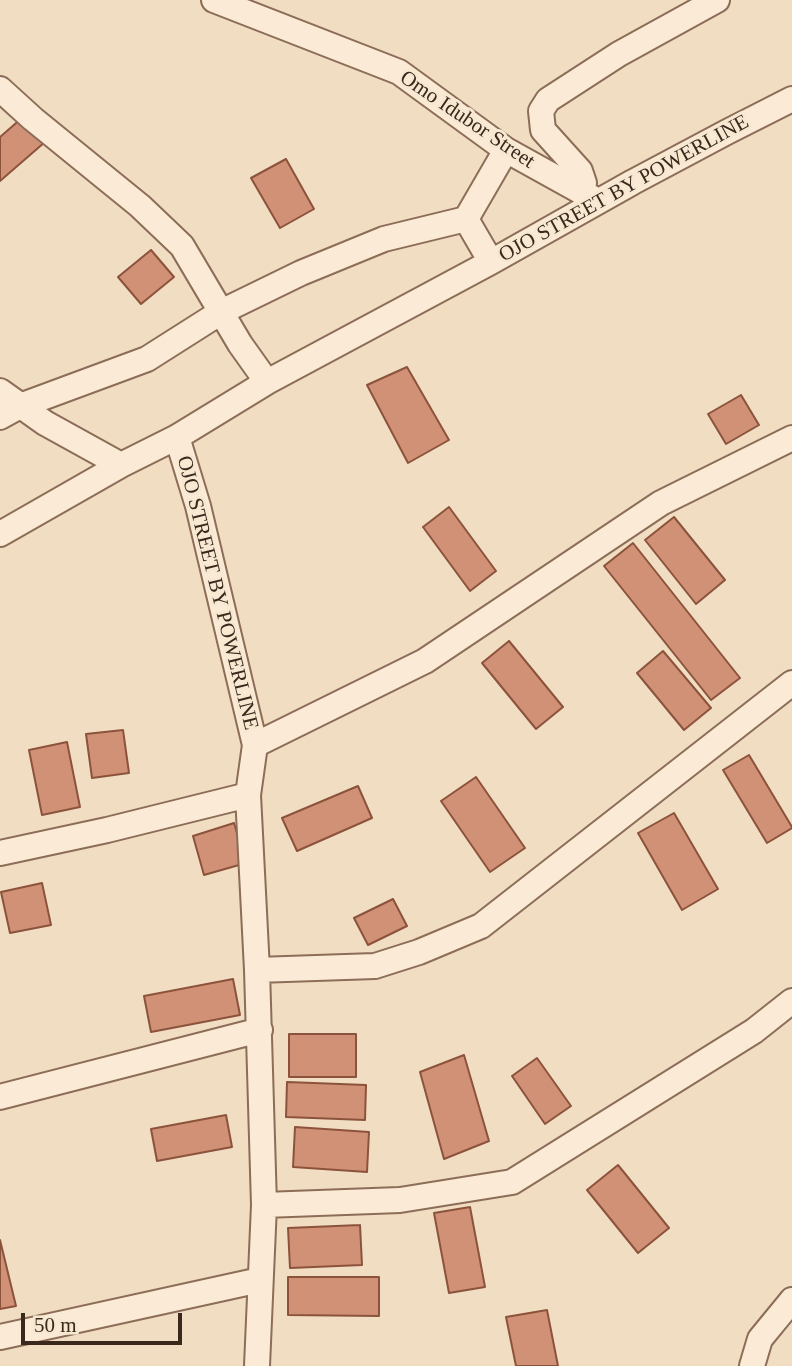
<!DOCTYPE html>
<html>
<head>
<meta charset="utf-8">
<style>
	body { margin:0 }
	#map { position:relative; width:792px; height:1366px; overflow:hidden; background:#f1ddc2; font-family:"Times New Roman",serif }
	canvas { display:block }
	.scale { position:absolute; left:21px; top:1313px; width:161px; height:32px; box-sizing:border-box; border:4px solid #3b281d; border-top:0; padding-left:9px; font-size:21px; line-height:24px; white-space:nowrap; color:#3b281d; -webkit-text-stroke:5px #f7e8d2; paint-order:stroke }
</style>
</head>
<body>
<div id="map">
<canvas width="792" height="1366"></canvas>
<div class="scale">50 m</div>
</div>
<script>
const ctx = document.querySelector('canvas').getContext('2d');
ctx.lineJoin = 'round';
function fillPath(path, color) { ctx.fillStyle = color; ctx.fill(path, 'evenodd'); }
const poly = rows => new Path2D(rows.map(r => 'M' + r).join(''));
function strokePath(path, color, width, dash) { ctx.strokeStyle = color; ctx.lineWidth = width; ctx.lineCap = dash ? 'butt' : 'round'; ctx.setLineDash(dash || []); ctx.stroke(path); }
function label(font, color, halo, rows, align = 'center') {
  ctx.font = font + ' "Times New Roman",serif'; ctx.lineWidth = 6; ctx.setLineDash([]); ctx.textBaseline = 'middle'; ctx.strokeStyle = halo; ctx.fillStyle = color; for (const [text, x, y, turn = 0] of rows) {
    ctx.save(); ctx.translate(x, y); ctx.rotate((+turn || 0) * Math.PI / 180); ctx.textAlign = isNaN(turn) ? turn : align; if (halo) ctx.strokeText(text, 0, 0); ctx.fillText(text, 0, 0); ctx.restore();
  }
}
const building = poly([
	[23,117,45,142,0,181,0,137,23,117],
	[286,159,314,209,280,228,251,178,286,159],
	[151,250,174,277,141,304,118,277,151,250],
	[407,367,449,440,408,463,367,385,407,367],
	[741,395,759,425,726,444,708,414,741,395],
	[449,507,496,571,470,591,423,527,449,507],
	[674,517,725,580,696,604,645,540,674,517],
	[633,543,740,678,711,700,604,566,633,543],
	[509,641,563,707,536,729,482,663,509,641],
	[663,651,711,708,684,730,637,673,663,651],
	[123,730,129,773,92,778,86,734,123,730],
	[67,742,80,807,42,815,29,750,67,742],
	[749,755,792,827,792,828,767,843,723,770,749,755],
	[476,777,525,848,490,872,441,801,476,777],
	[358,786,372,818,297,851,282,818,358,786],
	[674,813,718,889,682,910,638,833,674,813],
	[234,823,246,863,204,875,193,836,234,823],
	[42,883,51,925,10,933,1,892,42,883],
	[393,899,407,926,368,945,354,918,393,899],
	[233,979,240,1015,151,1032,144,996,233,979],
	[289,1034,356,1034,356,1077,289,1077,289,1034],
	[464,1055,489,1141,444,1159,420,1072,464,1055],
	[537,1058,571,1106,545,1124,512,1076,537,1058],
	[287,1082,366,1085,365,1120,286,1117,287,1082],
	[226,1115,232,1147,157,1161,151,1129,226,1115],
	[295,1127,369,1132,367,1172,293,1167,295,1127],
	[618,1165,669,1228,638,1253,587,1190,618,1165],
	[470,1207,485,1287,449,1293,434,1213,470,1207],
	[360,1225,362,1265,290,1268,288,1228,360,1225],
	[0,1240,16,1306,0,1309,0,1240],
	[288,1277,379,1277,379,1316,288,1315,288,1277],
	[547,1310,558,1366,516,1366,506,1317,547,1310]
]);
fillPath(building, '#d19176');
strokePath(building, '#8c533c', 2);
const minor = poly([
	[214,0,399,72,506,150,598,201],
	[0,89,33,119,140,206,182,246,240,344,267,382],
	[582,192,584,183,580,171,543,130,541,111,548,100,619,54,717,0],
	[466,219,491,262],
	[0,391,45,423,121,465],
	[0,417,20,406,147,359,221,312,301,273,384,239,466,219,506,150],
	[177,437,198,506,255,745,248,795,257,970,264,1205,257,1366],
	[0,534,121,465,177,437,267,382,491,262,633,182,727,132,792,99],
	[255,745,425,661,661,503,792,438],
	[0,853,107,830,248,795],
	[257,970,375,966,419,952,481,926,792,683],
	[0,1097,260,1030],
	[264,1205,400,1200,512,1182,754,1031,792,1001],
	[0,1337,260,1280],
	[752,1366,760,1339,792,1300]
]);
strokePath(minor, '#8c6d58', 28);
strokePath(minor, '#fbebd6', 24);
label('21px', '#3b281d', '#f7e8d2', [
	["Omo Idubor Street",467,120,34],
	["OJO STREET BY POWERLINE",624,189,-29],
	["OJO STREET BY POWERLINE",217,593,76]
]);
</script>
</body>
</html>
